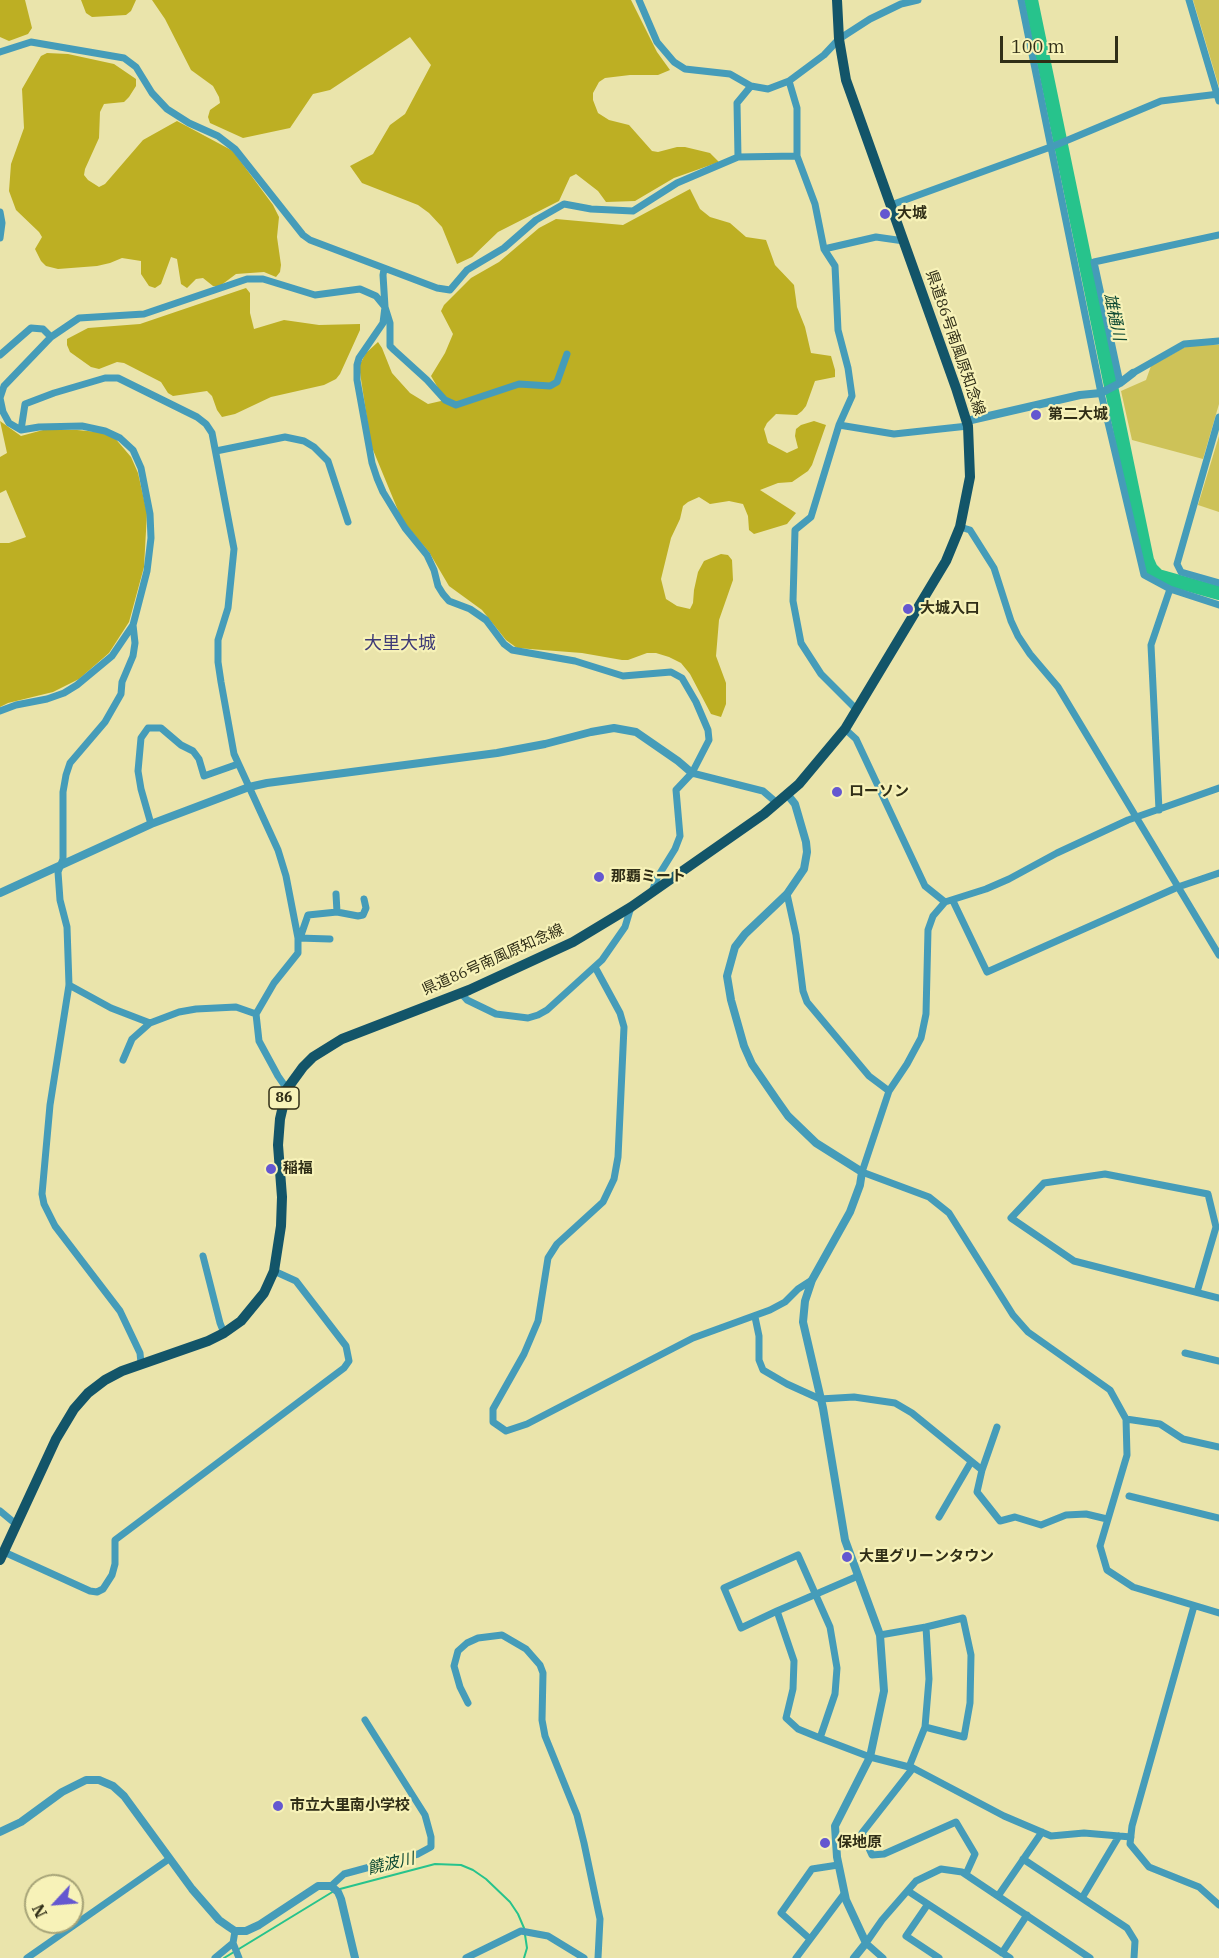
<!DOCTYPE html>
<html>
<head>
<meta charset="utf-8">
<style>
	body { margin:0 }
	#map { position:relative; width:1219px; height:1958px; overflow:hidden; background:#eae4ab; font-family:"IBM Plex Serif",serif }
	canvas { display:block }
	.north { position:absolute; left:24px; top:1874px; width:60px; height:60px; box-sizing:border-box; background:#f7f2b8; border:2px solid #a7a478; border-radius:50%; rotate:244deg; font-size:16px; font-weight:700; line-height:24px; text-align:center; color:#302e17 }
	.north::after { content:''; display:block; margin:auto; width:21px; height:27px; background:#6457d0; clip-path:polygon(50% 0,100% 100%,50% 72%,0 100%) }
	.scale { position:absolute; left:1000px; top:36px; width:118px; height:27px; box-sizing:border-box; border:3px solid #302e17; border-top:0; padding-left:8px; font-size:18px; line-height:21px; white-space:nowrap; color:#302e17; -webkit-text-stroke:4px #f7f2b8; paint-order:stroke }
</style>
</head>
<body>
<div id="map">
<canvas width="1219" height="1958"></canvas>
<div class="north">N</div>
<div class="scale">100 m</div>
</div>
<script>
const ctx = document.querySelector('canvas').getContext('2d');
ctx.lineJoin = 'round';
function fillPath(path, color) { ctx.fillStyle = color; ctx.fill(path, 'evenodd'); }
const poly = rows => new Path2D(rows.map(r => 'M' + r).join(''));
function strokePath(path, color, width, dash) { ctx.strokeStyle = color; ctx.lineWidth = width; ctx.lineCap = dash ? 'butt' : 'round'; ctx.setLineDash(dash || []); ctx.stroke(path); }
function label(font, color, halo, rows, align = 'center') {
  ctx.font = font + ' "IBM Plex Serif","Noto Sans JP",serif'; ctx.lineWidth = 4.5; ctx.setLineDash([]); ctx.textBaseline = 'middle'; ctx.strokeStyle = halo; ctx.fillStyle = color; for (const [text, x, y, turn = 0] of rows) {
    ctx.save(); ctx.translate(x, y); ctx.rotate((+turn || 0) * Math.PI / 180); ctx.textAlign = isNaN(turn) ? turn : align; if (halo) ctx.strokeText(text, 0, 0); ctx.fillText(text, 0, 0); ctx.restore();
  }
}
fillPath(poly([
	[1193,0,1219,0,1219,87],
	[1203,344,1219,345,1219,404,1203,459,1132,440,1121,391,1146,380,1151,366,1185,347],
	[1219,436,1219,512,1198,505]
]), '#cdc258');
fillPath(poly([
	[0,0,25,0,32,28,28,34,9,41,0,37],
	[81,0,136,0,131,11,126,15,92,17,86,13],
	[152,0,631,0,657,52,670,70,658,75,630,75,605,78,599,82,593,93,593,100,598,113,609,120,629,125,652,151,658,152,677,147,685,147,710,153,719,162,674,178,635,201,606,202,598,191,576,174,570,177,559,201,498,232,472,257,457,264,442,227,429,213,418,205,362,183,350,166,373,154,390,125,405,114,431,65,410,37,330,90,313,94,290,128,243,138,210,123,208,117,210,110,220,103,219,97,213,86,191,70,165,19],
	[47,53,68,54,114,64,136,79,136,86,129,97,124,102,104,104,100,112,99,138,85,169,84,175,88,180,99,187,105,184,143,140,177,121,233,151,273,205,279,217,277,237,281,265,280,272,276,277,264,272,236,274,220,286,213,286,203,278,196,279,187,288,181,284,177,259,171,257,161,284,155,288,149,286,141,274,141,261,122,258,110,263,97,266,58,269,46,266,41,261,35,249,42,237,39,232,16,210,9,191,11,164,24,128,22,89,41,56],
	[690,189,700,209,710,217,730,223,746,237,766,240,775,265,794,285,797,307,805,327,811,353,831,356,835,370,835,377,815,381,806,406,802,411,797,415,776,414,767,423,764,429,768,443,787,453,798,448,795,436,796,429,801,425,814,421,826,425,812,465,808,471,792,482,778,483,760,490,796,513,787,524,754,534,749,530,748,516,743,504,729,501,710,504,699,497,688,502,683,506,680,519,671,538,661,579,666,599,677,606,690,609,693,603,694,590,698,572,704,561,721,554,728,555,732,560,733,580,719,620,716,656,726,683,726,704,721,717,711,714,690,674,681,663,669,657,656,653,647,653,628,660,622,660,582,653,517,648,506,640,482,610,449,586,429,552,402,520,371,445,359,366,366,353,378,342,382,348,392,373,410,393,428,404,441,401,441,393,431,376,445,353,453,334,441,311,444,305,471,278,499,262,539,228,556,219,623,225],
	[246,288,250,293,250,313,254,329,284,320,319,325,360,324,360,330,340,374,336,379,324,385,271,397,235,414,222,417,217,410,212,396,207,391,173,396,168,393,161,382,124,363,117,362,99,369,91,367,70,352,67,345,67,339,88,328,140,324],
	[0,421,21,436,43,430,77,430,98,432,114,437,131,457,138,473,147,513,144,567,129,622,109,653,79,679,53,692,8,703,0,707,0,543,9,543,26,537,6,490,0,493,0,457,7,453]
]), '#bdaf23');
strokePath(poly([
	[340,1889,435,1864,461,1865,473,1870,486,1879,510,1902,518,1914,524,1928,527,1948,524,1958],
	[224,1958,334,1891]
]), '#27c38c', 2);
strokePath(poly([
	[1031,0,1147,560,1151,569,1158,576,1219,593]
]), '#27c38c', 14);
strokePath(poly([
	[639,0,657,42,674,62,685,69,730,74,751,86,768,89,789,81,824,55,839,39,870,19,901,4,918,0],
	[1021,0,1101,393,1144,575,1170,589,1219,605],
	[1189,0,1219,101],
	[0,52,31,42,124,58,136,67,152,93,167,109,189,123,218,136,235,149,303,235,310,240,437,288,450,290,467,270,504,248,536,220,564,204,591,209,633,211,677,183,738,157,797,156],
	[789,81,797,108,797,156,815,204,824,249,835,266,838,330,848,368,852,396,839,425,811,517,795,530,793,601,801,643,821,674,857,710],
	[738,157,737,103,751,86],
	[891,205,1056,145,1161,101,1219,94],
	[0,212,2,223,0,238],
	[824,249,876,237,904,241],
	[384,269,383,275,385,307,383,323,359,358,357,365,357,380,372,463,377,478,383,492,405,528,427,555,434,570,438,586,443,594,449,601,470,609,486,620,504,644,512,650,575,661,623,676,671,672,682,678,696,702,708,730,709,740,692,773,676,790,680,836,675,849,657,878,652,892],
	[0,355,31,328,43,329,51,337],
	[1133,373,1184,344,1219,341],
	[1120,383,1094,262,1219,235],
	[1219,417,1177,564,1181,572,1219,583],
	[839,425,894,434,968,426],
	[21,430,25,404,54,393,105,378,118,378,197,417,206,424,212,433,234,549,228,608,218,640,218,662,221,682,234,754,278,850,286,876,298,938,298,953,274,983,256,1014,259,1041,278,1076,287,1089],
	[216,451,285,437,304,441,314,447,328,461,348,522],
	[960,527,970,530,994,568,1011,621,1018,636,1030,654,1058,687,1219,955],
	[133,625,135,643,133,656,122,682,121,694,105,722,70,763,66,775,63,792,63,859,58,872,60,900,67,927,69,985,50,1105,42,1194,44,1204,55,1226,120,1311,140,1353,141,1363],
	[0,711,16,705,47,699,64,693,77,685,112,656,133,625,147,571,151,538,150,514,141,468,133,450,120,438,105,431,82,426,39,427,21,430,9,423,3,412,0,398,4,386,51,337,79,318,144,314,247,279,263,279,315,295,360,289,376,296,385,307,390,323,390,346,394,350,427,380,445,400,456,405,519,384,550,386,557,382,567,354],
	[845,729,856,739,925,886,945,902],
	[692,773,763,791,777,803],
	[1219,788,1128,820,1057,853,1009,879,986,889,945,902,933,916,928,930,926,1014,921,1038,907,1064,889,1091,862,1172,929,1197,949,1213,1013,1315,1028,1332,1110,1390,1126,1419,1127,1455,1100,1546,1107,1570,1133,1587,1219,1613],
	[1159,810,1151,645,1170,589],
	[151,824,141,789,138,771,141,738,148,728,161,728,181,745,193,751,199,759,204,776,238,764],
	[336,894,337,912],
	[787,894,796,935,803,991,807,1002,869,1076,889,1091],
	[953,901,987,972,1178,887,1219,873],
	[298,938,330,939],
	[300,938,308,915,337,912,358,916,363,915,366,908,364,899],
	[595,967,620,1013,624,1027,618,1157,614,1179,603,1202,557,1244,548,1258,538,1321,524,1354,493,1409,493,1422,506,1431,527,1424,693,1338,770,1310,785,1302,798,1289,812,1280],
	[69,985,111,1008,150,1023,179,1012,196,1009,236,1007,256,1014],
	[461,993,467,1000,496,1014,528,1018,538,1015,547,1010,602,960,625,927,631,907],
	[123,1060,132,1039,150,1023],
	[203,1256,220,1323,224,1333],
	[1197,1292,1216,1227,1208,1194,1105,1174,1044,1183,1011,1218,1074,1261,1219,1298],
	[755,1317,759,1336,759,1360,763,1370,787,1384,820,1399,854,1397,895,1403,912,1413,982,1470,977,1492,1000,1521,1015,1517,1041,1525,1066,1515,1086,1514,1107,1519],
	[1185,1353,1219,1361],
	[1126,1419,1160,1424,1183,1439,1219,1447],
	[982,1470,997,1427],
	[1129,1496,1219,1518],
	[0,1511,17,1525],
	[939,1517,971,1462],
	[4,1552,90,1591,97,1592,103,1589,112,1575,115,1564,115,1540,344,1368,349,1361,346,1346,296,1281,274,1271],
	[858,1576,777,1611,794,1661,793,1689,786,1718,798,1729,820,1738,870,1757,913,1768,1004,1816,1051,1836,1084,1833,1131,1837],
	[1194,1606,1132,1826,1130,1844,1149,1867,1199,1887,1219,1905],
	[777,1611,741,1628,724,1588,798,1555,830,1627,837,1668,835,1694,820,1738],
	[880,1635,926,1627],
	[468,1703,460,1687,454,1666,458,1651,467,1643,478,1638,502,1635,526,1649,540,1665,543,1673,542,1720,545,1736,577,1815,584,1843,600,1919,598,1958],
	[909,1767,925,1727,929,1679,926,1627,963,1618,971,1655,970,1703,964,1737,925,1727],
	[913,1768,862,1833,872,1855,884,1854,956,1822,975,1854,966,1874],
	[1023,1859,1127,1928,1135,1941,1134,1958],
	[331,1886,344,1874,418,1854,431,1847,431,1837,425,1815,365,1720],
	[908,1891,1010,1958],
	[998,1896,1042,1832],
	[1082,1898,1119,1836],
	[928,1904,906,1936,939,1958],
	[810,1939,781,1913,812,1869,838,1865],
	[233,1943,239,1958],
	[1002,1953,1027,1915],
	[27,1958,169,1859],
	[215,1958,233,1943,235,1931],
	[466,1958,521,1931,548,1936,584,1958],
	[796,1958,844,1894],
	[883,1958,866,1943,882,1920,916,1881,941,1869,962,1872,1090,1958]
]), '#459cb9', 7);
strokePath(poly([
	[967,421,1080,395,1101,393,1120,383,1133,373],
	[787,794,795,804,806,842,807,852,804,869,787,894,745,934,735,947,727,976,731,1000,744,1046,752,1064,776,1099,788,1116,816,1143,862,1172,860,1185,850,1212,812,1280,805,1301,803,1322,823,1408,845,1540,880,1635,884,1691,870,1757,835,1826,837,1857,846,1900,866,1943,854,1958],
	[0,893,151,824,249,787,267,783,497,753,545,744,591,732,614,728,636,732,678,761,692,773],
	[0,1832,21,1822,62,1792,86,1780,99,1780,113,1786,124,1796,192,1889,219,1920,229,1927,235,1931,246,1931,259,1925,318,1886,331,1886,338,1892,341,1899,355,1958]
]), '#459cb9', 8);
strokePath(poly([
	[0,1560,56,1439,74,1409,88,1393,105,1380,122,1371,208,1341,224,1333,241,1321,264,1293,274,1271,281,1226,282,1197,278,1145,280,1119,287,1089,303,1067,313,1057,342,1039,469,990,573,942,631,907,764,814,799,784,845,729,946,561,960,527,970,477,968,426,956,388,846,80,839,39,837,0]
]), '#135569', 10);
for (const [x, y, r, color] of [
	[885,214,6,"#6457d0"],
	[1036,415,6,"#6457d0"],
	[908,609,6,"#6457d0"],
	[837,792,6,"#6457d0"],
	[599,877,6,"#6457d0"],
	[271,1169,6,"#6457d0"],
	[847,1557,6,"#6457d0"],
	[278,1806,6,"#6457d0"],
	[825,1843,6,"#6457d0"]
]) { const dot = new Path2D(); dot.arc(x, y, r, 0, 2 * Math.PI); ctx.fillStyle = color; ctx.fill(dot); strokePath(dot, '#f7f2b8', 2); }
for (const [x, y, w] of [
	[284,1098,30]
]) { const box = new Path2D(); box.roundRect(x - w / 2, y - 11, w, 22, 4.5); ctx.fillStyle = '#f7f2b8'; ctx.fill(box); strokePath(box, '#302e17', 1.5); }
label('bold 14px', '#302e17', null, [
	["86",284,1098]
]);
label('bold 15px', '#302e17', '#f7f2b8', [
	["大城",897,214],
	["第二大城",1048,415],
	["大城入口",920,609],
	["ローソン",849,792],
	["那覇ミート",611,877],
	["稲福",283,1169],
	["大里グリーンタウン",859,1557],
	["市立大里南小学校",290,1806],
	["保地原",837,1843]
], 'left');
label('15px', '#302e17', '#f7f2b8', [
	["県道86号南風原知念線",955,343,71],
	["県道86号南風原知念線",493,960,-24]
]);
label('italic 16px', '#0e4a34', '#f7f2b8', [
	["雄樋川",1114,317,78],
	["饒波川",391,1864,-13]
]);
label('18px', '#3e3a77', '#f7f2b8', [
	["大里大城",400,644]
]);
</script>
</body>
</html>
